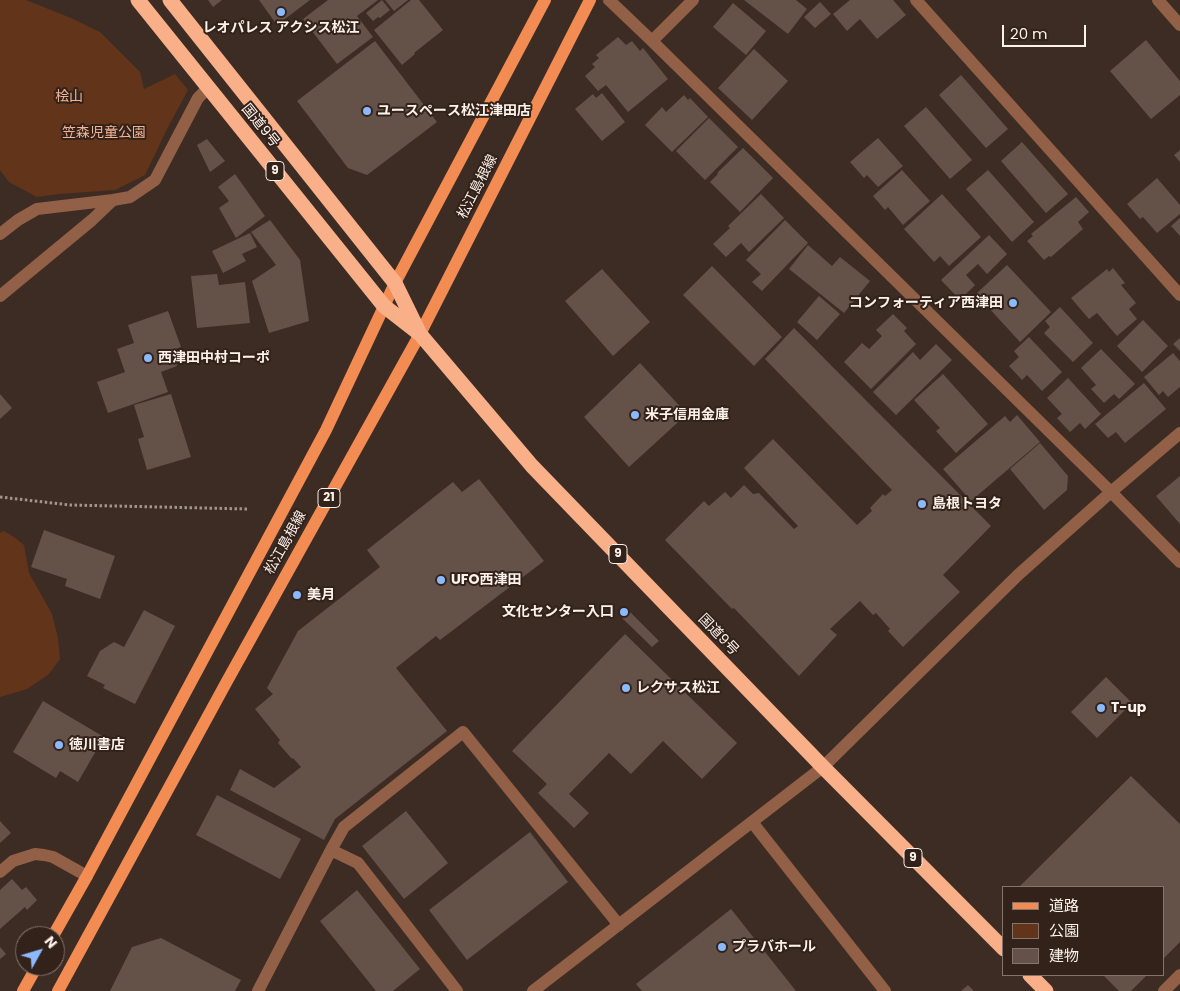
<!DOCTYPE html>
<html>
<head>
<meta charset="utf-8">
<style>
	body { margin:0 }
	#map { position:relative; width:1180px; height:991px; overflow:hidden; background:#3d2c24; font-family:Poppins,"Noto Sans JP",sans-serif }
	canvas { display:block }
	.legend { position:absolute; left:1002px; top:886px; width:162px; height:90px; box-sizing:border-box; background:#32221a; border:1px solid #83756e; margin:0; padding:6px 9px; list-style:none; font-size:15px; color:#fcf1eb }
	.legend li { display:flex; align-items:center; gap:10px; height:25px }
	.legend b { width:25px; border:1px solid #83756e }
	.north { position:absolute; left:15px; top:926px; width:50px; height:50px; box-sizing:border-box; background:#32221a; border:1px solid #83756e; border-radius:50%; rotate:51deg; font-size:14px; font-weight:700; line-height:20px; text-align:center; color:#fcf1eb }
	.north::after { content:''; display:block; margin:auto; width:18px; height:22px; background:#8cb9fc; clip-path:polygon(50% 0,100% 100%,50% 72%,0 100%) }
	.scale { position:absolute; left:1002px; top:25px; width:84px; height:22px; box-sizing:border-box; border:2px solid #fcf1eb; border-top:0; padding-left:6px; font-size:15px; line-height:18px; white-space:nowrap; color:#fcf1eb; -webkit-text-stroke:4px #32221a; paint-order:stroke }
</style>
</head>
<body>
<div id="map">
<canvas width="1180" height="991"></canvas>
<ul class="legend">
<li><b style="height:6px;background:#f28c53"></b>道路</li>
<li><b style="height:14px;background:#62341a"></b>公園</li>
<li><b style="height:14px;background:#645248"></b>建物</li>
</ul>
<div class="north">N</div>
<div class="scale">20 m</div>
</div>
<script>
const ctx = document.querySelector('canvas').getContext('2d');
ctx.lineJoin = 'round';
function fillPath(path, color) { ctx.fillStyle = color; ctx.fill(path, 'evenodd'); }
const poly = rows => new Path2D(rows.map(r => 'M' + r).join(''));
function strokePath(path, color, width, dash) { ctx.strokeStyle = color; ctx.lineWidth = width; ctx.lineCap = dash ? 'butt' : 'round'; ctx.setLineDash(dash || []); ctx.stroke(path); }
function label(font, color, halo, rows, align = 'center') {
  ctx.font = font + ' Poppins,"Noto Sans JP",sans-serif'; ctx.lineWidth = 4; ctx.setLineDash([]); ctx.textBaseline = 'middle'; ctx.strokeStyle = halo; ctx.fillStyle = color; for (const [text, x, y, turn = 0] of rows) {
    ctx.save(); ctx.translate(x, y); ctx.rotate((+turn || 0) * Math.PI / 180); ctx.textAlign = isNaN(turn) ? turn : align; if (halo) ctx.strokeText(text, 0, 0); ctx.fillText(text, 0, 0); ctx.restore();
  }
}
fillPath(poly([
	[0,0,26,0,71,18,100,32,140,72,144,89,175,74,188,90,167,129,145,175,115,190,59,194,37,197,9,182,0,170],
	[4,531,14,537,24,545,29,573,52,614,58,638,60,659,48,675,27,689,0,697,0,533]
]), '#62341a');
fillPath(poly([
	[208,0,222,0,213,7],
	[259,0,310,0,277,25],
	[328,0,378,0,357,16,373,37,337,64,303,19],
	[382,0,390,10,380,18,378,17,373,21,366,13],
	[385,0,408,0,394,11],
	[411,0,419,0,443,30,414,53,415,54,402,65,374,30],
	[744,0,796,0,807,9,788,34],
	[850,0,893,0,906,15,877,39,860,19,847,31,833,14],
	[820,2,831,14,815,28,804,17],
	[733,3,766,31,746,55,713,27],
	[618,37,626,45,632,41,640,51,643,48,668,79,628,112,606,85,598,91,585,76,595,67,592,64,599,58,596,55],
	[1146,40,1180,81,1180,95,1151,119,1110,71],
	[375,41,437,122,367,175,348,168,297,101],
	[754,49,788,81,752,120,718,88],
	[961,75,1008,129,986,148,939,95],
	[602,93,625,122,602,141,575,109,593,94,596,98],
	[684,95,688,100,690,98,708,117,672,152,645,125,662,107,666,112],
	[926,107,972,160,950,179,904,126],
	[709,118,738,147,705,180,676,151],
	[878,138,903,166,878,187,867,175,864,178,850,162],
	[207,139,225,161,210,172,197,145],
	[1022,142,1068,194,1046,213,1001,161],
	[743,148,773,178,740,212,710,182,718,174,717,173],
	[1180,150,1180,162,1174,155],
	[902,170,930,201,903,225,888,207,885,210,873,196],
	[988,170,1034,222,1012,242,966,189],
	[235,174,265,216,236,238,219,208,229,201,218,187],
	[1157,178,1180,205,1180,214,1157,233,1143,217,1140,219,1127,204],
	[761,194,784,218,749,252,741,243,726,257,713,244,730,228,728,226],
	[942,194,981,237,949,266,940,256,934,262,904,229],
	[1076,197,1089,212,1078,222,1083,229,1051,257,1049,256,1044,260,1027,241,1033,236,1031,234],
	[1180,218,1180,236,1171,226],
	[270,220,300,260,309,321,269,333,252,281,276,265,251,232],
	[785,220,808,243,762,291,752,282,761,274,746,260],
	[250,233,257,247,242,254,246,261,223,273,212,251],
	[989,235,1007,254,987,274,978,264,966,275,975,285,960,300,941,280],
	[808,245,832,266,840,257,870,281,844,313,789,269],
	[1007,265,1051,312,1020,342,976,294],
	[712,266,782,337,754,366,683,295],
	[1113,268,1125,283,1121,285,1136,303,1129,309,1137,319,1117,336,1097,313,1089,319,1071,298,1107,269,1109,272],
	[602,269,650,322,613,356,565,301],
	[217,274,219,285,245,282,250,323,197,328,191,276],
	[819,296,840,314,817,340,797,322],
	[1060,307,1093,343,1073,362,1044,333,1050,327,1045,321],
	[168,311,181,347,172,350,177,366,161,372,168,392,108,413,97,382,125,372,117,349,134,343,128,325],
	[893,314,907,328,904,331,916,344,871,389,844,362,862,343,869,349,882,336,876,330],
	[1143,320,1168,346,1142,372,1117,346],
	[794,328,991,526,943,575,960,592,903,647,888,631,890,629,876,613,873,615,860,601,830,629,837,635,799,676,734,608,732,609,665,540,704,501,709,506,725,492,731,498,744,485,753,494,759,493,794,529,798,526,744,468,773,439,857,525,872,511,870,508,883,494,885,496,892,490,765,359],
	[1029,337,1062,372,1042,391,1027,375,1022,380,1009,366,1019,357,1014,351],
	[1180,338,1180,351,1173,344],
	[936,344,952,360,896,415,873,392,913,352,920,360],
	[1101,349,1135,384,1119,399,1114,394,1104,403,1091,389,1096,385,1081,368],
	[1173,353,1180,361,1180,387,1168,397,1163,391,1159,395,1144,377],
	[640,363,687,414,629,467,584,417],
	[943,374,988,424,956,453,936,431,940,428,914,400],
	[1068,378,1101,414,1085,429,1080,423,1070,432,1057,418,1062,414,1047,398],
	[1144,383,1166,409,1125,443,1116,432,1108,438,1095,424],
	[0,394,12,408,0,419],
	[171,394,191,457,147,470,138,439,144,437,134,405],
	[1017,415,1040,442,971,501,943,469,1005,416,1010,422],
	[1040,443,1068,476,1067,490,1044,510,1010,469],
	[1180,476,1180,524,1156,496],
	[479,479,544,561,440,640,436,636,396,668,447,731,335,819,324,840,230,790,240,769,274,788,301,767,293,758,292,759,278,743,280,740,255,709,273,694,267,688,298,631,380,567,367,550,453,482,462,492],
	[44,530,115,556,100,599,65,586,67,579,31,567],
	[144,610,175,626,135,704,103,688,105,685,87,676,100,651,114,642,124,647],
	[630,612,659,641,652,647,622,618],
	[625,634,737,743,702,779,663,741,631,774,609,753,569,794,589,813,574,828,538,793,547,784,512,751],
	[1106,677,1132,703,1097,738,1071,712],
	[43,701,104,737,78,782,60,771,56,778,13,752],
	[1131,776,1180,824,1180,942,1164,958,1164,887,1019,887],
	[217,795,301,839,280,879,196,835],
	[406,811,448,863,404,899,362,846],
	[0,821,11,833,0,843],
	[530,832,568,882,467,960,429,910],
	[12,879,22,890,26,887,37,900,27,910,25,907,0,929,0,890],
	[357,890,420,969,393,991,376,991,320,921],
	[731,909,796,991,642,991,636,984],
	[161,938,241,980,235,991,110,991,132,947],
	[0,947,6,954,0,959],
	[1103,975,1147,975,1131,991,1119,991],
	[968,985,974,991,961,991]
]), '#645248');
strokePath(poly([
	[0,497,70,505,248,509]
]), '#a2958e', 3, [2.5, 2.5]);
strokePath(poly([
	[609,0,652,41,1111,492,1180,562],
	[916,0,1180,295],
	[1158,0,1180,25],
	[652,41,693,0],
	[0,234,18,220,37,209,113,200,130,197,155,180,198,98,208,88],
	[0,296,92,220,113,200],
	[752,822,885,991],
	[331,850,344,827,463,732,619,925],
	[0,872,13,861,35,854,44,855,53,857,87,876],
	[258,991,331,850,358,863,457,991],
	[533,991,823,767,1018,575,1111,492,1180,433],
	[1164,991,1180,975]
]), '#926046', 12);
strokePath(poly([
	[53,936,87,876,326,430,395,283,545,0],
	[23,991,37,966],
	[58,991,226,683,420,334,590,0]
]), '#f28c53', 12);
strokePath(poly([
	[138,0,384,306,420,334,532,466,823,767,1004,949],
	[170,0,395,283,418,330],
	[1030,975,1046,991]
]), '#f9af88', 15);
for (const [x, y, r, color] of [
	[281,12,5,"#8cb9fc"],
	[367,111,5,"#8cb9fc"],
	[1013,303,5,"#8cb9fc"],
	[148,358,5,"#8cb9fc"],
	[635,415,5,"#8cb9fc"],
	[922,504,5,"#8cb9fc"],
	[441,580,5,"#8cb9fc"],
	[297,595,5,"#8cb9fc"],
	[624,612,5,"#8cb9fc"],
	[626,688,5,"#8cb9fc"],
	[1101,708,5,"#8cb9fc"],
	[59,745,5,"#8cb9fc"],
	[722,947,5,"#8cb9fc"]
]) { const dot = new Path2D(); dot.arc(x, y, r, 0, 2 * Math.PI); ctx.fillStyle = color; ctx.fill(dot); strokePath(dot, '#32221a', 2); }
for (const [x, y, w] of [
	[275,171,18],
	[329,498,22],
	[618,554,18],
	[913,858,18]
]) { const box = new Path2D(); box.roundRect(x - w / 2, y - 9.5, w, 19, 4); ctx.fillStyle = '#32221a'; ctx.fill(box); strokePath(box, '#fcf1eb', 1); }
label('bold 12px', '#fcf1eb', null, [
	["9",275,171],
	["21",329,498],
	["9",618,554],
	["9",913,858]
]);
label('bold 14px', '#fcf1eb', '#32221a', [
	["レオパレス アクシス松江",281,28,"center"],
	["ユースペース松江津田店",377,111],
	["コンフォーティア西津田",1003,303,"right"],
	["西津田中村コーポ",158,358],
	["米子信用金庫",645,415],
	["島根トヨタ",932,504],
	["UFO西津田",451,580],
	["美月",307,595],
	["文化センター入口",614,612,"right"],
	["レクサス松江",636,688],
	["T-up",1111,708],
	["徳川書店",69,745],
	["プラバホール",732,947]
], 'left');
label('14px', '#f2b495', '#32221a', [
	["桧山",69,97],
	["笠森児童公園",104,133]
]);
label('14px', '#fcf1eb', '#32221a', [
	["国道9号",260,126,51],
	["松江島根線",478,187,-63],
	["松江島根線",286,543,-61],
	["国道9号",718,635,46]
]);
</script>
</body>
</html>
